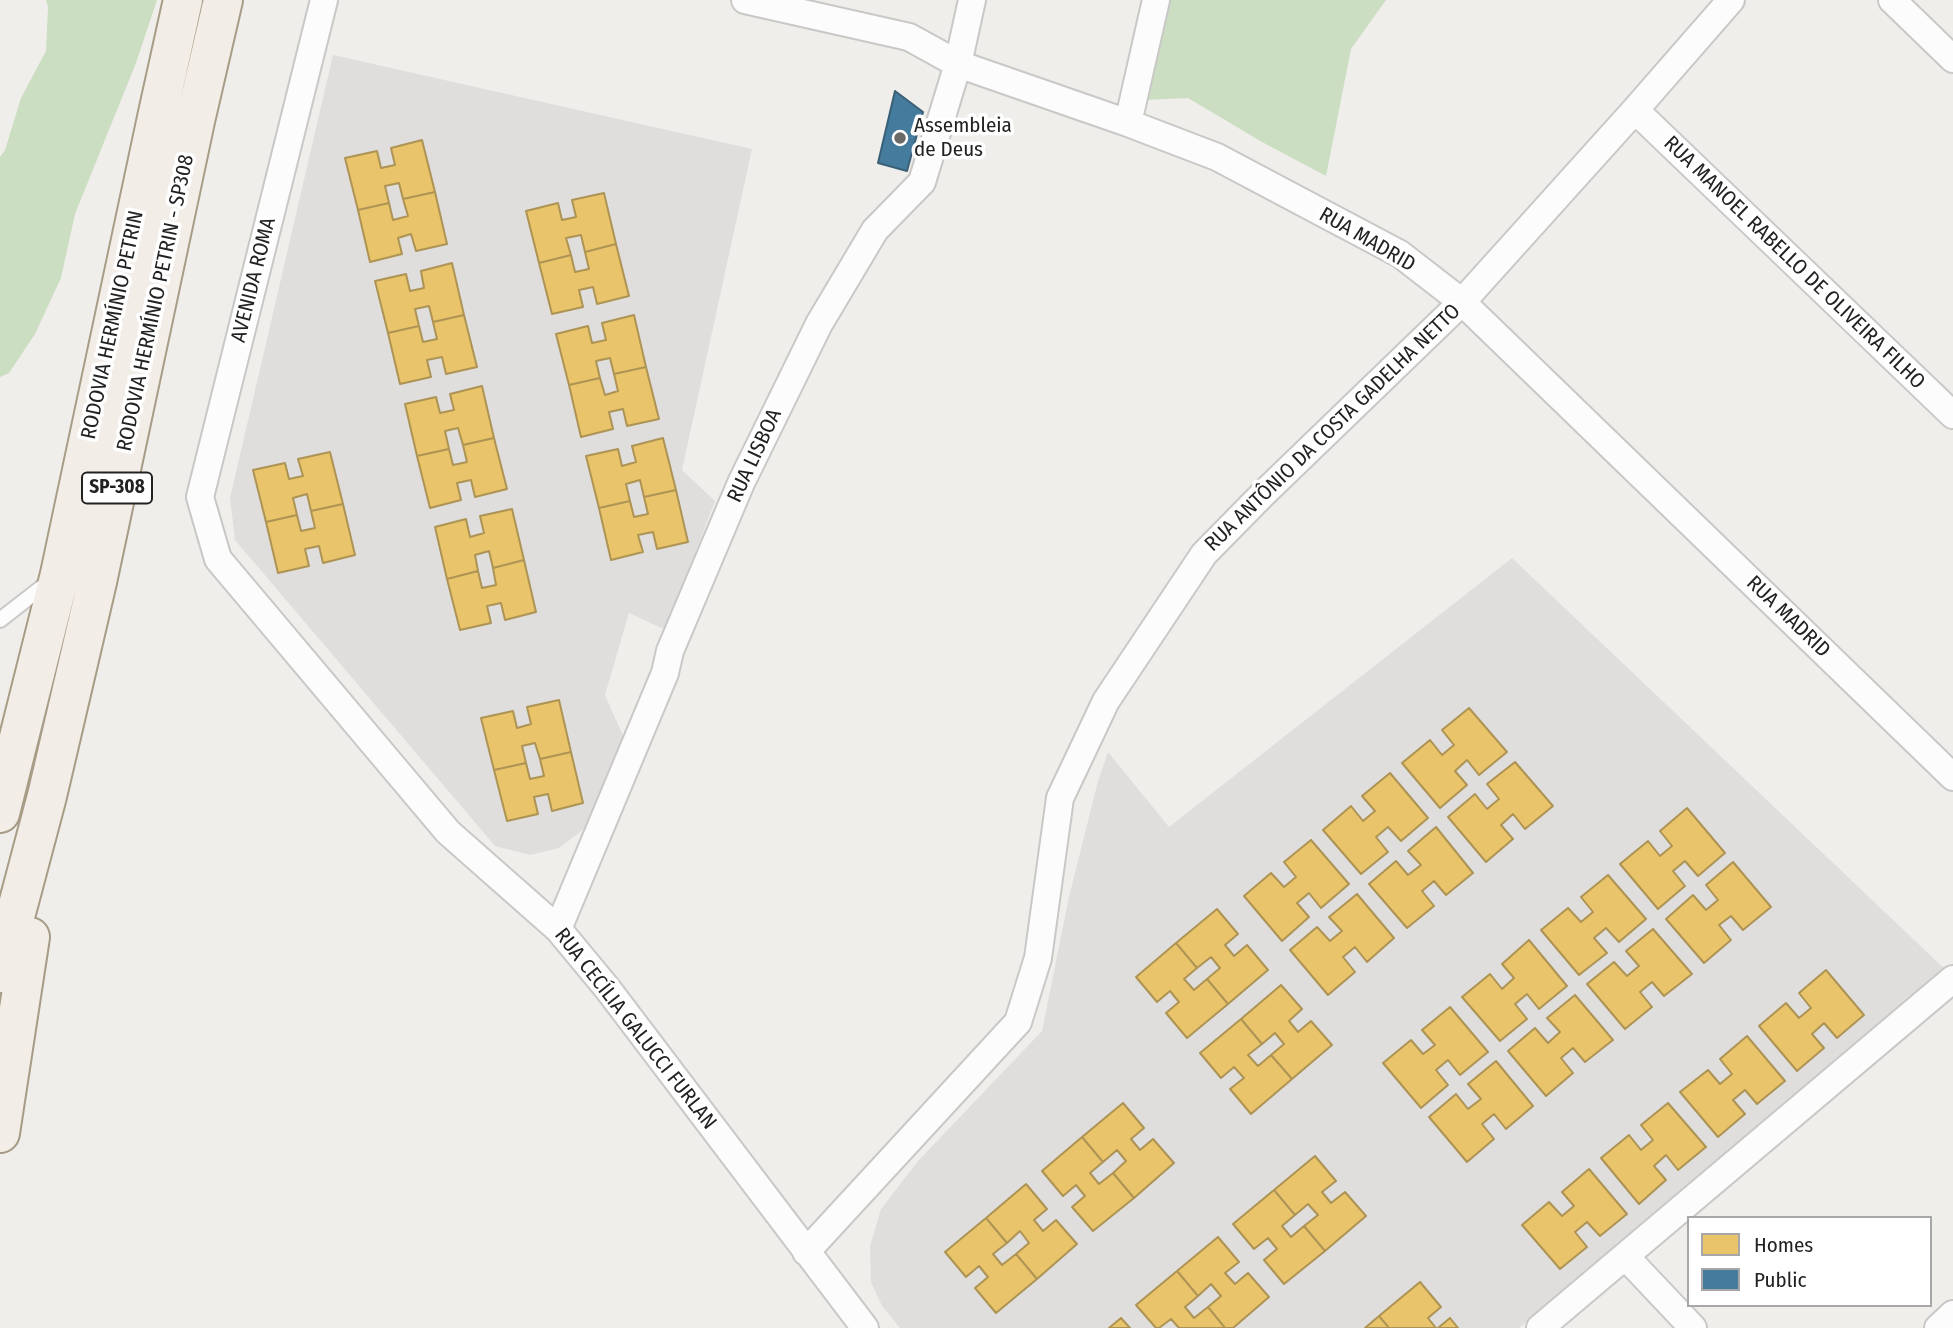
<!DOCTYPE html>
<html>
<head>
<meta charset="utf-8">
<style>
	body { margin:0 }
	#map { position:relative; width:1953px; height:1328px; overflow:hidden; background:#f0eeeb; font-family:"Fira Sans Condensed",sans-serif }
	canvas { display:block }
	.legend { position:absolute; left:1687px; top:1216px; width:245px; height:91px; box-sizing:border-box; background:#fff; border:2px solid #a7a7a7; margin:0; padding:9px 12px; list-style:none; font-size:21px; color:#222 }
	.legend li { display:flex; align-items:center; gap:14px; height:35px }
	.legend b { width:35px; border:2px solid #a7a7a7 }
</style>
</head>
<body>
<div id="map">
<canvas width="1953" height="1328"></canvas>
<ul class="legend">
<li><b style="height:19px;background:#e9c46a"></b>Homes</li>
<li><b style="height:19px;background:#457b9d"></b>Public</li>
</ul>
</div>
<script>
const ctx = document.querySelector('canvas').getContext('2d');
ctx.lineJoin = 'round';
function fillPath(path, color) { ctx.fillStyle = color; ctx.fill(path, 'evenodd'); }
const poly = rows => new Path2D(rows.map(r => 'M' + r).join(''));
function strokePath(path, color, width, dash) { ctx.strokeStyle = color; ctx.lineWidth = width; ctx.lineCap = dash ? 'butt' : 'round'; ctx.setLineDash(dash || []); ctx.stroke(path); }
function label(font, color, halo, rows, align = 'center') {
  ctx.font = font + ' "Fira Sans Condensed",sans-serif'; ctx.lineWidth = 7; ctx.setLineDash([]); ctx.textBaseline = 'middle'; ctx.strokeStyle = halo; ctx.fillStyle = color; for (const [text, x, y, turn = 0] of rows) {
    ctx.save(); ctx.translate(x, y); ctx.rotate((+turn || 0) * Math.PI / 180); ctx.textAlign = isNaN(turn) ? turn : align; if (halo) ctx.strokeText(text, 0, 0); ctx.fillText(text, 0, 0); ctx.restore();
  }
}
fillPath(poly([
	[333,55,752,149,682,470,715,501,666,630,629,613,605,695,624,738,584,829,559,848,530,855,495,846,235,540,230,498],
	[1512,558,1950,974,1519,1328,900,1328,882,1306,871,1282,870,1246,881,1209,918,1161,1042,1031,1069,897,1098,781,1108,752,1169,827]
]), '#dfdedc');
fillPath(poly([
	[46,0,157,0,136,63,75,214,61,278,35,334,9,373,0,377,0,157,5,150,21,98,46,51,48,7],
	[1169,0,1386,0,1351,49,1326,176,1262,142,1188,98,1143,100,1152,42]
]), '#cbdec1');
const homes = poly([
	[422,140,435,192,403,199,399,183,385,186,389,203,358,210,345,158,377,151,381,168,395,165,391,148,422,140],
	[435,192,447,244,416,251,411,234,398,238,402,254,370,262,358,210,389,203,393,220,408,216,403,199,435,192],
	[604,193,616,244,585,252,581,235,566,238,571,255,539,263,526,211,558,203,562,220,576,217,572,200,604,193],
	[616,244,629,296,597,304,593,287,579,290,583,307,552,314,539,263,571,255,575,272,589,269,585,252,616,244],
	[452,263,464,315,433,322,429,306,415,309,419,326,388,333,375,281,406,274,410,291,424,288,421,271,452,263],
	[464,315,477,367,446,374,442,357,427,360,431,377,400,384,388,333,419,326,423,342,437,339,433,322,464,315],
	[634,315,646,367,614,374,610,358,596,361,600,378,569,385,556,334,588,326,592,343,606,340,602,323,634,315],
	[646,367,659,419,627,426,623,409,609,412,613,429,581,437,569,385,600,378,605,395,618,391,614,374,646,367],
	[482,386,494,438,463,445,458,428,445,431,449,449,417,456,405,404,436,397,440,413,454,410,450,394,482,386],
	[494,438,507,489,475,497,471,480,457,483,461,500,430,508,417,456,449,449,453,465,467,462,463,445,494,438],
	[663,438,676,490,644,497,640,480,626,484,630,501,599,508,586,456,618,449,622,466,636,462,632,446,663,438],
	[330,452,343,504,311,511,307,494,293,498,297,515,266,522,253,470,285,463,289,479,303,476,298,459,330,452],
	[676,490,688,542,657,549,653,532,638,535,643,552,611,560,599,508,630,501,634,517,648,514,644,497,676,490],
	[343,504,355,555,323,563,319,546,305,549,309,566,278,573,266,522,297,515,301,531,315,528,311,511,343,504],
	[512,509,524,560,493,568,489,551,475,555,478,571,447,579,435,527,466,519,470,537,484,533,480,516,512,509],
	[524,560,536,612,505,620,501,603,487,606,491,623,460,630,447,579,478,571,482,588,496,585,493,568,524,560],
	[559,700,571,752,540,759,535,743,522,746,526,763,494,770,481,718,513,711,517,728,531,724,527,707,559,700],
	[1469,708,1507,752,1479,775,1467,760,1455,771,1467,785,1440,808,1402,763,1430,740,1442,755,1454,745,1442,730,1469,708],
	[571,752,583,803,552,811,548,794,534,797,538,814,507,821,494,770,526,763,530,779,544,776,540,759,571,752],
	[1515,762,1553,806,1525,829,1513,814,1501,825,1513,839,1486,862,1448,817,1475,794,1487,809,1499,799,1487,784,1515,762],
	[1390,773,1428,818,1401,841,1388,827,1376,837,1388,852,1361,874,1323,830,1351,806,1363,821,1375,811,1362,796,1390,773],
	[1687,808,1725,853,1698,876,1685,861,1673,871,1685,886,1658,909,1620,864,1648,841,1660,856,1672,846,1660,831,1687,808],
	[1436,827,1473,873,1446,895,1434,881,1422,891,1434,906,1407,928,1369,884,1396,861,1408,875,1421,865,1408,851,1436,827],
	[1311,840,1349,884,1321,908,1309,893,1297,903,1309,917,1282,941,1244,896,1271,873,1284,887,1296,877,1284,862,1311,840],
	[1733,862,1771,907,1743,930,1731,916,1719,925,1731,940,1704,963,1666,919,1693,895,1706,910,1718,900,1706,885,1733,862],
	[1608,875,1646,919,1619,942,1606,928,1594,938,1607,953,1579,975,1541,930,1568,908,1581,922,1593,912,1581,897,1608,875],
	[1357,894,1394,938,1367,962,1355,947,1343,957,1355,972,1328,995,1290,950,1317,927,1330,941,1342,931,1329,917,1357,894],
	[1217,909,1238,934,1225,945,1234,956,1247,945,1268,970,1228,1004,1207,979,1220,968,1211,957,1197,968,1176,943,1217,909],
	[1653,929,1692,974,1664,996,1652,982,1640,992,1652,1007,1625,1029,1587,984,1614,962,1627,976,1639,966,1626,951,1653,929],
	[1529,940,1567,986,1539,1009,1527,994,1515,1004,1527,1019,1500,1041,1462,997,1490,974,1502,989,1514,978,1502,964,1529,940],
	[1176,943,1197,968,1184,979,1194,990,1207,979,1228,1004,1187,1038,1166,1013,1179,1002,1170,991,1157,1002,1136,977,1176,943],
	[1826,970,1864,1015,1837,1038,1824,1023,1812,1034,1824,1048,1797,1071,1759,1026,1786,1003,1799,1018,1811,1008,1799,993,1826,970],
	[1281,985,1302,1009,1289,1021,1298,1032,1311,1021,1332,1045,1292,1079,1271,1055,1284,1044,1275,1033,1262,1044,1241,1019,1281,985],
	[1575,995,1613,1040,1585,1062,1573,1048,1561,1058,1573,1073,1546,1096,1508,1051,1535,1028,1548,1043,1560,1032,1547,1018,1575,995],
	[1450,1007,1488,1052,1460,1075,1448,1060,1436,1070,1448,1085,1421,1108,1383,1063,1411,1040,1423,1054,1435,1045,1422,1030,1450,1007],
	[1241,1019,1262,1044,1248,1055,1258,1066,1271,1055,1292,1079,1251,1114,1230,1089,1244,1078,1234,1067,1221,1078,1200,1053,1241,1019],
	[1747,1036,1785,1081,1757,1104,1745,1090,1733,1100,1745,1114,1718,1137,1680,1092,1708,1070,1720,1084,1732,1074,1720,1059,1747,1036],
	[1496,1061,1533,1106,1506,1129,1494,1114,1482,1124,1494,1139,1467,1162,1429,1117,1456,1094,1468,1109,1481,1099,1468,1084,1496,1061],
	[1123,1103,1144,1128,1131,1139,1140,1150,1153,1139,1174,1163,1134,1198,1113,1173,1126,1161,1117,1150,1103,1162,1082,1137,1123,1103],
	[1668,1103,1706,1147,1678,1170,1666,1155,1654,1166,1666,1180,1639,1204,1601,1158,1629,1135,1641,1150,1653,1140,1641,1125,1668,1103],
	[1082,1137,1103,1162,1090,1173,1099,1184,1113,1173,1134,1198,1093,1231,1072,1207,1085,1196,1076,1185,1063,1196,1042,1171,1082,1137],
	[1315,1156,1336,1181,1322,1192,1331,1203,1345,1192,1366,1216,1325,1251,1304,1226,1318,1215,1308,1204,1295,1215,1274,1190,1315,1156],
	[1589,1169,1627,1214,1600,1236,1587,1222,1575,1232,1587,1247,1560,1269,1522,1225,1549,1202,1562,1216,1574,1206,1562,1192,1589,1169],
	[1026,1184,1047,1209,1034,1220,1043,1231,1056,1220,1077,1244,1037,1279,1016,1254,1029,1243,1020,1231,1007,1243,986,1218,1026,1184],
	[1274,1190,1295,1215,1282,1226,1291,1237,1304,1226,1325,1251,1284,1284,1264,1260,1277,1249,1268,1238,1254,1249,1233,1224,1274,1190],
	[986,1218,1007,1243,993,1254,1002,1265,1016,1254,1037,1279,996,1313,975,1288,988,1277,979,1266,966,1277,945,1252,986,1218],
	[1218,1237,1239,1262,1225,1273,1235,1284,1248,1273,1269,1297,1233,1328,1225,1328,1208,1307,1221,1296,1211,1284,1198,1296,1177,1271,1218,1237],
	[1177,1271,1198,1296,1185,1307,1194,1318,1208,1307,1225,1328,1179,1328,1171,1319,1159,1328,1156,1328,1136,1305,1177,1271],
	[1420,1282,1441,1307,1428,1318,1436,1328,1389,1328,1379,1316,1420,1282],
	[1379,1316,1389,1328,1365,1328,1379,1316],
	[1121,1318,1130,1328,1109,1328,1121,1318],
	[1450,1318,1458,1328,1438,1328,1450,1318]
]);
fillPath(homes, '#e9c46a');
strokePath(homes, '#ad9354', 2);
const public = poly([
	[895,91,923,112,907,171,878,163,895,91]
]);
fillPath(public, '#457b9d');
strokePath(public, '#3a6078', 2);
const lane = poly([
	[0,620,50,581]
]);
const street = poly([
	[324,0,200,497,218,559,448,832,558,929,607,988,865,1328],
	[745,0,909,37,958,64,1128,123,1217,157,1400,254,1462,302,1953,777],
	[1892,0,1953,59],
	[1635,110,1953,415],
	[1128,123,1156,0],
	[558,929,665,673,670,651,741,483,819,324,875,230,922,182,958,64,972,0],
	[806,1252,1018,1022,1038,958,1060,798,1106,701,1204,554,1262,495,1462,302,1635,110,1731,0],
	[1625,1256,1693,1328],
	[1540,1328,1953,979],
	[1938,1328,1953,1314]
]);
const primary = poly([
	[0,813,60,574,158,113,183,0],
	[0,973,47,796,97,582,195,121,223,0],
	[0,1133,30,937]
]);
strokePath(lane, '#c9c8c7', 18);
strokePath(street, '#c9c8c7', 30);
strokePath(primary, '#a79c86', 42);
strokePath(lane, '#fdfcfc', 14);
strokePath(street, '#fdfcfc', 26);
strokePath(primary, '#f3ede7', 38);
for (const [x, y, r, color] of [
	[900,138,7,"#6a6968"]
]) { const dot = new Path2D(); dot.arc(x, y, r, 0, 2 * Math.PI); ctx.fillStyle = color; ctx.fill(dot); strokePath(dot, '#fff', 2.5); }
for (const [x, y, w] of [
	[117,488,70]
]) { const box = new Path2D(); box.roundRect(x - w / 2, y - 15.5, w, 31, 5); ctx.fillStyle = '#fff'; ctx.fill(box); strokePath(box, '#222', 2); }
label('bold 19px', '#222', null, [
	["SP-308",117,488]
]);
label('21px', '#222', '#fff', [
	["Assembleia",914,126],
	["de Deus",914,150]
], 'left');
label('21px', '#222', '#fff', [
	["RUA MADRID",1367,240,30],
	["RUA MANOEL RABELLO DE OLIVEIRA FILHO",1794,263,44],
	["AVENIDA ROMA",254,280,-76],
	["RODOVIA HERMÍNIO PETRIN - SP308",156,303,-78],
	["RODOVIA HERMÍNIO PETRIN",113,325,-78],
	["RUA ANTÔNIO DA COSTA GADELHA NETTO",1333,428,-44],
	["RUA LISBOA",755,456,-65],
	["RUA MADRID",1788,617,44],
	["RUA CECÍLIA GALUCCI FURLAN",635,1029,52]
]);
</script>
</body>
</html>
